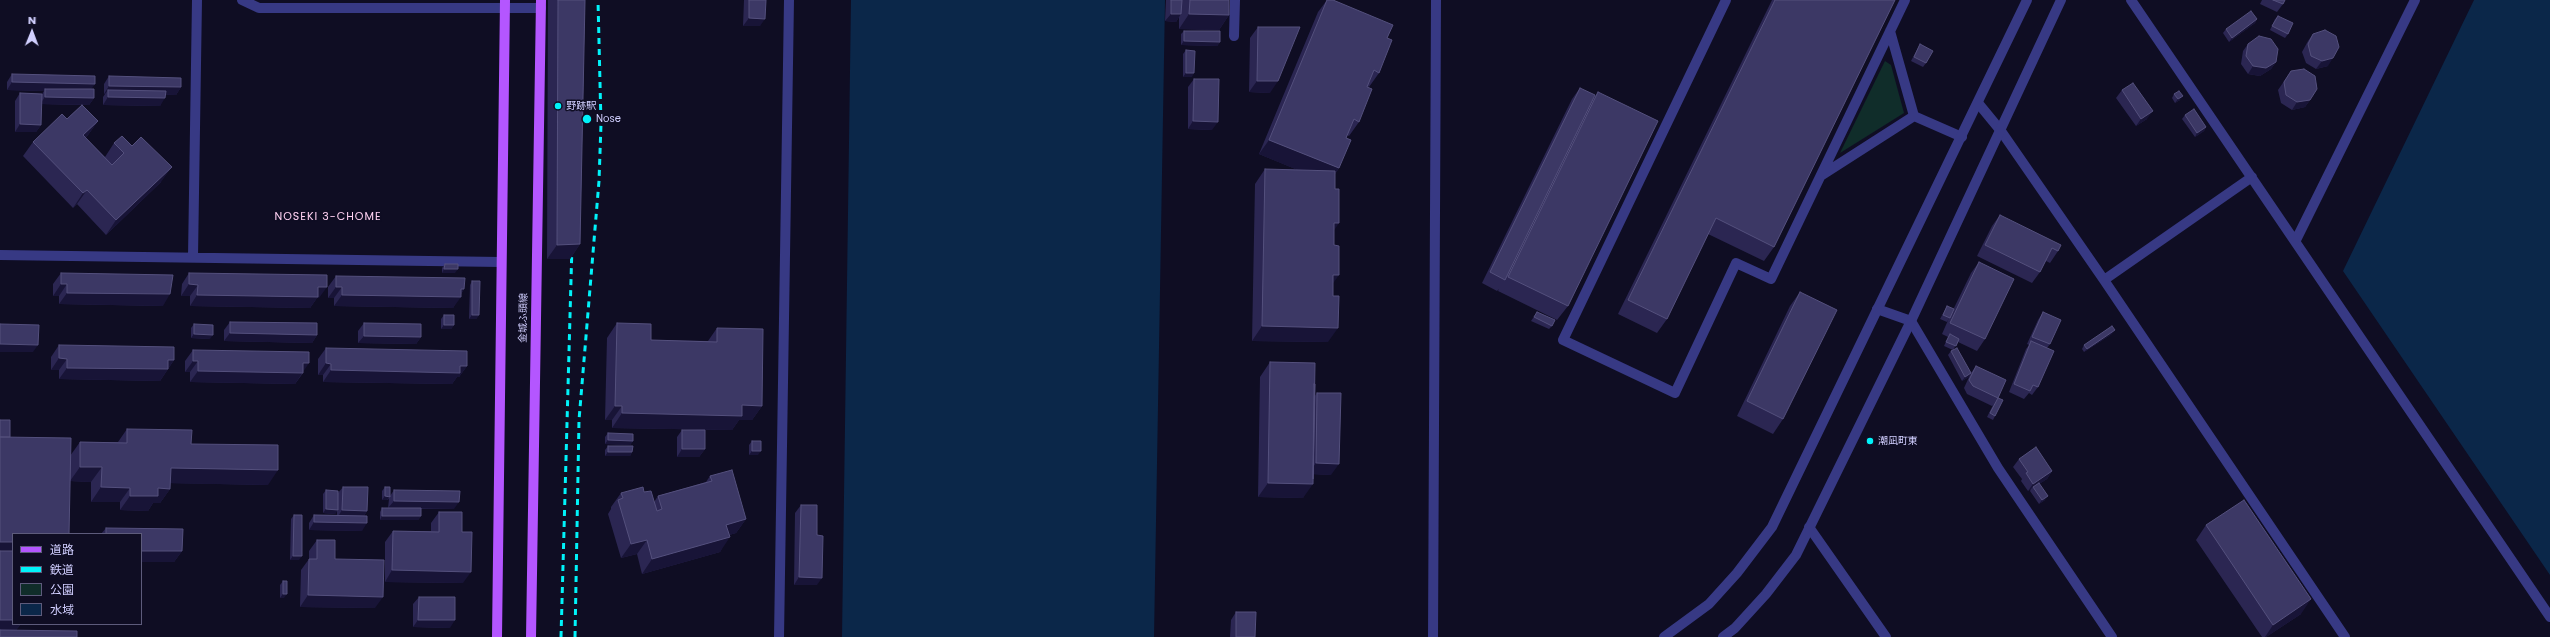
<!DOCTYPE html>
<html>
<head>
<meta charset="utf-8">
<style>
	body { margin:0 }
	#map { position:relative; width:2550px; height:637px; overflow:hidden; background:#0f0d23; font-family:Poppins,"Noto Sans JP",sans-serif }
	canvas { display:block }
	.legend { position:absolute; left:12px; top:533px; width:130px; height:92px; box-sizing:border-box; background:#0f0d23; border:1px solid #5d5b7b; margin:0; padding:5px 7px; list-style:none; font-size:12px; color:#d1cfff }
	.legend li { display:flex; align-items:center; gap:8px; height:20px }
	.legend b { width:20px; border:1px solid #5d5b7b }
	.north { position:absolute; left:12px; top:12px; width:40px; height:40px; -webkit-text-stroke:3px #0f0d23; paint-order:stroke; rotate:1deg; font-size:11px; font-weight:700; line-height:16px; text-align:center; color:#d1cfff }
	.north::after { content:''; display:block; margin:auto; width:14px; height:18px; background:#d1cfff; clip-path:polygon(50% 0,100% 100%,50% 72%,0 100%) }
</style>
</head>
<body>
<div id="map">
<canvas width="2550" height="637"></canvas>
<ul class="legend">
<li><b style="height:5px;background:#b456ff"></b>道路</li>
<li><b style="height:5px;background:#00f3fa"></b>鉄道</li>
<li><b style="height:11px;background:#102d2a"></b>公園</li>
<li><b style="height:11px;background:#0b2749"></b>水域</li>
</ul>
<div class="north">N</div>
</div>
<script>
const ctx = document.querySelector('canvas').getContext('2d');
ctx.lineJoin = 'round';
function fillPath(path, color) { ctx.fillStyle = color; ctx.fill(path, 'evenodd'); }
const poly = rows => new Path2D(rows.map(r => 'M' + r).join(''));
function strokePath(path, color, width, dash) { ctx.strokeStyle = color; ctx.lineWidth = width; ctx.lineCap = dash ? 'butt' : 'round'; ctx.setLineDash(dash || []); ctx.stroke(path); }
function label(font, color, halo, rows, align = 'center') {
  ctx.font = font + ' Poppins,"Noto Sans JP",sans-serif'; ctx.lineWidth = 3; ctx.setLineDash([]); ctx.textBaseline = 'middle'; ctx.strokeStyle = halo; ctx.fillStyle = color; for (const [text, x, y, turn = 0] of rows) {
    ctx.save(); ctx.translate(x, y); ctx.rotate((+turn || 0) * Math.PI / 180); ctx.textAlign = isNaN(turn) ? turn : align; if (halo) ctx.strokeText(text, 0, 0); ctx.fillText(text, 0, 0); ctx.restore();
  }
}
fillPath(poly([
	[1885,61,1891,65,1904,113,1840,153]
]), '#102d2a');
fillPath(poly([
	[851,0,1165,0,1154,637,842,637],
	[2474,0,2550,0,2550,575,2343,271]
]), '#0b2749');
strokePath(poly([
	[242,0,259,8,541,8],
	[1726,0,1563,340,1675,393,1736,263,1771,279,1905,0],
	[2131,0,2550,617],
	[1890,31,1914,116,1962,137],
	[1234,36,1235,0],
	[1978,103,2001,131,2104,280,2345,637],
	[1822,175,1914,116],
	[2296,240,2415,0],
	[2104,280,2252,177],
	[1877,309,1911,321,1998,468,2112,637],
	[1809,527,1886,637]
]), '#373984', 10);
strokePath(poly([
	[0,255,501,262],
	[193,257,197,0],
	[1433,637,1436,0]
]), '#373984', 10);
strokePath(poly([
	[779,637,789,0],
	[1664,637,1709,604,1737,573,1772,527,2027,0],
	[1723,637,1735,628,1766,594,1796,555,1911,321,2061,0]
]), '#373984', 10);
strokePath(poly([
	[497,637,505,0],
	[531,637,541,0]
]), '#b456ff', 10);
strokePath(poly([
	[561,637,572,245],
	[575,637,579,420,599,181,601,124,598,0]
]), '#00f3fa', 3, [6, 5]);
fillPath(poly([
	[548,0,585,0,580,244,570,259,547,259],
	[744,0,766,0,760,26,743,26],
	[1166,0,1229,0,1229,15,1219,30,1179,29,1179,17,1176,22,1165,21],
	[1327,0,1333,0,1387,38,1379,73,1369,87,1367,86,1359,122,1349,136,1347,135,1339,168,1335,174,1333,283,1328,342,1252,341,1255,184,1265,169,1298,170,1259,154,1318,12],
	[1772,0,1895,0,1774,247,1764,261,1708,234,1667,319,1657,333,1618,314],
	[2262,0,2285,0,2283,4,2277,12,2260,4],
	[2278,16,2288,34,2285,38,2270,30,2275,19],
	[2257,19,2255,23,2229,42,2223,33,2226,29],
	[1258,27,1270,93,1249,92,1250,38],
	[1184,31,1220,42,1217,46,1181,45,1181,34],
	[2313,34,2328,66,2316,69,2306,63,2302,52,2308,41],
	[1920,44,1926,63,1923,67,1911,61],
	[2248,44,2276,62,2271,69,2260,76,2248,74,2241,64,2243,51],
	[1186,50,1192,77,1183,77,1183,54],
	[2291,71,2310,100,2305,107,2292,110,2281,103,2278,90],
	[12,74,91,89,94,98,89,105,82,105,98,121,88,135,85,138,105,157,114,143,161,182,106,235,77,204,73,208,23,156,33,142,67,119,82,105,41,104,41,125,36,132,15,132,15,101,20,93,42,94,44,91,7,90,7,82],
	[109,76,181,87,176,95,165,95,160,106,103,105,103,97,105,94,104,94,104,84],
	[1194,79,1212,130,1188,129,1188,87],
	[1580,88,1593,99,1598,92,1568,306,1557,320,1498,291,1499,289,1497,291,1482,283,1572,99],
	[2122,90,2147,119,2136,126,2116,98],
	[2174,94,2180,100,2175,103,2172,98],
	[2185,115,2206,127,2204,131,2195,137,2182,119],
	[2000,215,2058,251,2050,263,2046,261,2040,272,2032,283,1977,256,1992,226],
	[1979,262,1985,339,1977,351,1958,342,1953,350,1971,373,1976,366,1998,398,1995,416,1993,420,1987,417,1993,405,1992,406,1967,394,1964,388,1970,375,1969,377,1962,381,1948,355,1951,351,1953,350,1944,346,1948,337,1942,334,1949,318,1947,322,1940,319,1947,306,1953,310,1971,273],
	[445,264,455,273,442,273,442,268],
	[61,273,163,306,59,304,59,296,53,296,53,284],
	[189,273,319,298,317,298,310,308,190,306,190,296,181,296,182,284],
	[336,276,464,289,453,308,334,306,334,298,328,298,328,287],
	[472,281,479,315,476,319,469,319,470,285],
	[1800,292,1783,419,1773,434,1737,416,1790,306],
	[1537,312,1552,326,1549,329,1531,321],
	[2043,312,2050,344,2047,348,2038,387,2032,395,2029,393,2024,399,2009,392,2026,349,2029,345,2027,344,2038,320],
	[444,315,454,325,451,329,441,329,441,319],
	[230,322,317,335,312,343,224,341,224,330],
	[364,323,421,337,416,344,358,343,358,331],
	[617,323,651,340,708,341,717,328,762,406,752,420,739,420,732,430,612,428,612,420,605,420,607,338],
	[194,324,210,339,191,338,191,328],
	[2112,334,2084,352,2082,349,2084,345],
	[59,345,174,360,160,381,59,379,59,370,51,370,51,357],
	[326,348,467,366,459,377,457,377,452,384,323,382,323,375,318,375,318,359],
	[193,350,303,372,303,373,295,384,190,382,190,372,185,372,185,361],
	[1270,362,1314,397,1317,393,1331,475,1313,474,1303,498,1258,497,1260,377],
	[127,429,191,444,268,485,170,483,170,489,160,503,153,503,148,511,120,510,120,502,91,502,91,482,70,481,13,534,13,624,21,624,16,630,0,637,10,437,70,456,80,442,118,442],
	[682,430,705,449,699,457,677,457,677,437],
	[608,433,633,441,630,445,605,444,605,437],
	[752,441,758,455,749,455,749,445],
	[608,446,632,452,630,456,605,456,605,450],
	[2019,459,2052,471,2047,479,2039,484,2045,500,2039,504,2030,491,2031,489,2028,491,2021,481,2022,479,2013,467],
	[710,476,746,519,736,533,729,535,720,552,642,574,637,554,621,558,608,514,611,509,611,507,621,493,644,492,654,502,658,496,706,482],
	[343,487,367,511,364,516,362,531,309,530,309,523,314,515,337,515,337,511,335,514,323,513,323,494,326,490,338,493],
	[385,487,390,496,394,490,454,509,421,509,421,516,418,520,380,520,380,512,382,508,388,508,389,499,387,500,382,500,382,491],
	[801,505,817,535,817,585,794,585,795,513],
	[439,512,463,583,385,582,385,542,393,531,431,531,431,523],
	[294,515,299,560,290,560,291,519],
	[2206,525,2301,614,2266,637,2262,637,2196,540],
	[106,528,183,529,182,551,174,562,141,562,141,534,101,534],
	[317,540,335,559,375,608,300,607,301,570,309,559,309,551],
	[283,581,284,598,280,598,280,585],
	[419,597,450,628,413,627,413,604],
	[1236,612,1255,637,1230,637,1231,620]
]), '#2b2652');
fillPath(poly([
	[1171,14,1181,14,1176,22,1165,21],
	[1189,14,1229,15,1219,30,1179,29],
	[749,18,765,19,760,26,743,26],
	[2257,19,2255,23,2229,42,2232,38],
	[1184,41,1220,42,1217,46,1181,45],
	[2333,58,2328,66,2316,69,2322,61],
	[2276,62,2271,69,2260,76,2248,74,2253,66],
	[1186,73,1194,73,1192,77,1183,77],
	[1257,81,1278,81,1270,93,1249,92],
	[12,82,95,84,90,91,45,89,44,91,7,90],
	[109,86,181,87,176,95,108,94,108,90,105,94,104,94],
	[2183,96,2180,100,2175,103,2178,99],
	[45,97,94,98,89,105,40,104],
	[108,97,165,98,160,106,103,105],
	[2310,100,2305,107,2292,110,2297,102],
	[2153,111,2147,119,2136,126,2141,119],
	[98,121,88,135,73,150,83,135],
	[1193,121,1218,122,1212,130,1188,129],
	[20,124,41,125,36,132,15,132],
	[2206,127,2204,131,2195,137,2197,133],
	[1269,140,1339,168,1329,183,1259,154],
	[172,167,161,182,106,235,116,220],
	[87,190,77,204,73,208,83,193],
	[1334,223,1339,223,1329,238],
	[580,244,570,259,547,259,557,245],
	[444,269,458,269,455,273,442,273],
	[1333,275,1339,275,1329,289],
	[61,284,67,284,59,296,53,296],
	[189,284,198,285,190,296,181,296],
	[318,287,327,287,319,298,317,298,310,308,190,306,197,295],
	[336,287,342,287,334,298,328,298],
	[464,289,459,297,461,297,453,308,334,306,342,295],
	[67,293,170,294,163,306,59,304],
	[472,315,479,315,476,319,469,319],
	[444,325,454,325,451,329,441,329],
	[1262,326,1338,328,1328,342,1252,341],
	[2115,330,2112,334,2084,352,2087,349],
	[230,333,317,335,312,343,224,341],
	[194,334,213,335,210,339,191,338],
	[364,336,421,337,416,344,358,343],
	[0,344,38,345,33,352,0,352],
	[59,358,67,359,59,370,51,370],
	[168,360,174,360,160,381,59,379,67,368],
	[193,361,198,361,190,372,185,372],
	[303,363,309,363,295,384,190,382,198,371],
	[326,363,331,364,323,375,318,375],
	[460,366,467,366,459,377,457,377,452,384,323,382,331,370],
	[1971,373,1969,377,1962,381,1965,377],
	[742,405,762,406,752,420,739,420,732,430,612,428,622,413],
	[615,406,622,406,612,420,605,420],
	[608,440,633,441,630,445,605,444],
	[682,449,705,449,699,457,677,457],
	[752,451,761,451,758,455,749,455],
	[608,452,632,452,630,456,605,456],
	[1316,463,1339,464,1331,475,1308,474],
	[80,467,102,467,91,482,70,481],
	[171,468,278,470,268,485,161,483],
	[2052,471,2047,479,2033,488,2033,487,2031,489,2028,491,2033,484],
	[1268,483,1313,484,1303,498,1258,497],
	[101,487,130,488,120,502,91,502],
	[158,488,170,489,160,503,153,503,148,511,120,510,130,496],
	[385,496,390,497,387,500,382,500],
	[2048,496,2045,500,2039,504,2042,500],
	[394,501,459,502,454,509,388,508],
	[326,509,338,510,335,514,323,513],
	[342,510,367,511,362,519,337,518],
	[382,516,421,516,418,520,380,520],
	[746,519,736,533,716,539,726,525],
	[314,522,367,523,362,531,309,530],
	[730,537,720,552,642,574,652,559],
	[647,540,637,554,621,558,631,544],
	[0,542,13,542,13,557,0,556],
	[141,551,182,551,174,562,141,562],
	[293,556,302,556,299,560,290,560],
	[392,570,471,572,463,583,385,582],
	[799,577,822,578,817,585,794,585],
	[283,594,287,594,284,598,280,598],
	[308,595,383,597,375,608,300,607],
	[2311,599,2301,614,2266,637,2265,637,2273,625],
	[0,620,13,620,13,624,21,624,15,631,0,631],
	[418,620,455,620,450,628,413,627]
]), '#181437');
const building = poly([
	[558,0,585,0,580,244,557,245,558,0],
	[749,0,766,0,765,19,749,18,749,0],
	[1171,0,1182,0,1181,14,1171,14,1171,0],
	[1190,0,1229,0,1229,15,1189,14,1190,0],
	[1327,0,1333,0,1393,25,1387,38,1392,40,1379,73,1374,70,1367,87,1372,89,1359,122,1354,119,1346,138,1351,140,1339,168,1269,140,1327,0],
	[1775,0,1895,0,1774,247,1716,218,1667,319,1628,300,1775,0],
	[2273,0,2285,0,2283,4,2273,0],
	[2251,11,2257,19,2232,38,2226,29,2251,11],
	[2278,16,2293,23,2288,34,2272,26,2278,16],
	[1258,27,1300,27,1278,81,1257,81,1258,27],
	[2325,30,2336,36,2339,47,2333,58,2322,61,2311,56,2308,44,2313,34,2325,30],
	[1184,31,1220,31,1220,42,1184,41,1184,31],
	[2259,36,2271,39,2278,49,2276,62,2266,68,2253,66,2246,56,2248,44,2259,36],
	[1920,44,1933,51,1926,63,1914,57,1920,44],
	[1186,50,1195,51,1194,73,1186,73,1186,50],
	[2304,69,2315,76,2317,89,2310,100,2297,102,2286,95,2284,82,2291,71,2304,69],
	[12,74,95,76,95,84,12,82,12,74],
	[109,76,181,78,181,87,109,86,109,76],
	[1194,79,1219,79,1218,122,1193,121,1194,79],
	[2133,83,2153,111,2141,119,2122,90,2133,83],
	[1580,88,1595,95,1505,280,1490,272,1580,88],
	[45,89,94,89,94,98,45,97,45,89],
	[108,90,166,91,165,98,108,97,108,90],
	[2179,91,2183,96,2178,99,2174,94,2179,91],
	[1598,92,1658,121,1568,306,1508,277,1598,92],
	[20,93,42,94,41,125,20,124,20,93],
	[82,105,98,121,83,135,112,165,124,153,114,143,122,136,132,146,141,137,172,167,116,220,87,190,83,193,33,142,62,114,67,119,82,105],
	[2194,109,2206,127,2197,133,2185,115,2194,109],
	[1265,169,1335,171,1335,189,1339,189,1339,223,1334,223,1334,245,1339,246,1339,275,1333,275,1333,296,1339,296,1338,328,1262,326,1265,169],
	[2000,215,2061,245,2058,251,2052,248,2040,272,1985,245,2000,215],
	[1979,262,2014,279,1985,339,1950,323,1979,262],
	[445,264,458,264,458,269,444,269,445,264],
	[61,273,173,275,170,294,67,293,67,284,61,284,61,273],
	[189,273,327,275,327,287,318,287,318,297,197,295,198,285,189,284,189,273],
	[336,276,465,278,464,289,461,289,461,297,342,295,342,287,336,287,336,276],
	[472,281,480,281,479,315,472,315,472,281],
	[1800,292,1837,310,1783,419,1747,401,1800,292],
	[1947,306,1954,309,1950,318,1943,315,1947,306],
	[1537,312,1555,320,1552,326,1534,317,1537,312],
	[2043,312,2061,320,2050,344,2032,337,2043,312],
	[444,315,454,315,454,325,444,325,444,315],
	[230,322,317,323,317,335,230,333,230,322],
	[364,323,421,324,421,337,364,336,364,323],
	[617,323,651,324,651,340,717,342,717,328,763,329,762,406,742,405,742,416,622,413,622,406,615,406,617,323],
	[0,324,39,325,38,345,0,344,0,324],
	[194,324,213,325,213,335,194,334,194,324],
	[2112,326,2115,330,2087,349,2084,345,2112,326],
	[1950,334,1959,339,1956,346,1946,342,1950,334],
	[2031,341,2054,351,2038,387,2033,385,2030,391,2014,384,2031,341],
	[59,345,174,347,174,360,168,360,168,369,67,368,67,359,59,358,59,345],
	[326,348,467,351,467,366,460,366,460,373,331,370,331,364,326,363,326,348],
	[1957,348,1971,373,1965,377,1951,351,1957,348],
	[193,350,309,352,309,363,303,363,303,373,198,371,198,361,193,361,193,350],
	[1270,362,1315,363,1313,484,1268,483,1270,362],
	[1976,366,2006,380,1998,398,1973,386,1969,380,1976,366],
	[1314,384,1315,384,1313,479,1314,384],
	[1317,393,1341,393,1339,464,1316,463,1317,393],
	[1998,398,2003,400,1995,416,1990,413,1998,398],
	[0,420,10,420,10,437,0,437,0,420],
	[127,429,192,430,191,444,278,445,278,470,171,468,170,489,158,488,158,496,130,496,130,488,101,487,102,467,80,467,80,442,127,443,127,429],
	[682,430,705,430,705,449,682,449,682,430],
	[608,433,633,434,633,441,608,440,608,433],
	[0,437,71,438,69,534,13,534,13,542,0,542,0,437],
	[752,441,761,441,761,451,752,451,752,441],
	[608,446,633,446,632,452,608,452,608,446],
	[2036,447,2052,471,2033,484,2026,473,2028,472,2019,459,2036,447],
	[732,470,746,519,726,525,730,537,652,559,647,540,631,544,618,500,623,498,621,493,643,487,644,492,651,491,657,511,662,509,658,496,712,481,710,476,732,470],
	[2039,483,2048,496,2042,500,2033,487,2039,483],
	[343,487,368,487,367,511,342,510,343,487],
	[385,487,390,487,390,497,385,496,385,487],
	[326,490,338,491,338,510,326,509,326,490],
	[394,490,460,491,459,502,394,501,394,490],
	[2244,500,2311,599,2273,625,2206,525,2244,500],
	[801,505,817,505,817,535,823,536,822,578,799,577,801,505],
	[382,508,421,508,421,516,382,516,382,508],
	[439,512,462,512,462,532,472,532,471,572,392,570,393,531,439,532,439,512],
	[294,515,302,515,302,556,293,556,294,515],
	[314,515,367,516,367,523,314,522,314,515],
	[106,528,183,529,182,551,141,551,141,534,106,534,106,528],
	[317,540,335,540,335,559,384,560,383,597,308,595,309,559,317,559,317,540],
	[0,551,13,551,13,620,0,620,0,551],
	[283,581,287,581,287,594,283,594,283,581],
	[419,597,455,597,455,620,418,620,419,597],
	[1236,612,1256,612,1255,637,1236,637,1236,612],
	[0,630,77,631,77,637,0,637,0,630]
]);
fillPath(building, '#3c3865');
strokePath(building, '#54507d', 1);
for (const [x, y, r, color] of [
	[558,106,4,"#00f3fa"],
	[587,119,5,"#00f3fa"],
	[1870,441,4,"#00f3fa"]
]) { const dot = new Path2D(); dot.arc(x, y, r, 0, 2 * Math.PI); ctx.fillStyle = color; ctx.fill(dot); strokePath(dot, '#0f0d23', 1.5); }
label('10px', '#d1cfff', '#0f0d23', [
	["野跡駅",566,106],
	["Nose",596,119],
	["潮凪町東",1878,441]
], 'left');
label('10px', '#d1cfff', '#0f0d23', [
	["金城ふ頭線",524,318,-89]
]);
ctx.letterSpacing = '1px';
label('11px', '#ffd1f2', '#0f0d23', [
	["NOSEKI 3-CHOME",328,217]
]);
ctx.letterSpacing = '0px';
</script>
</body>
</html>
